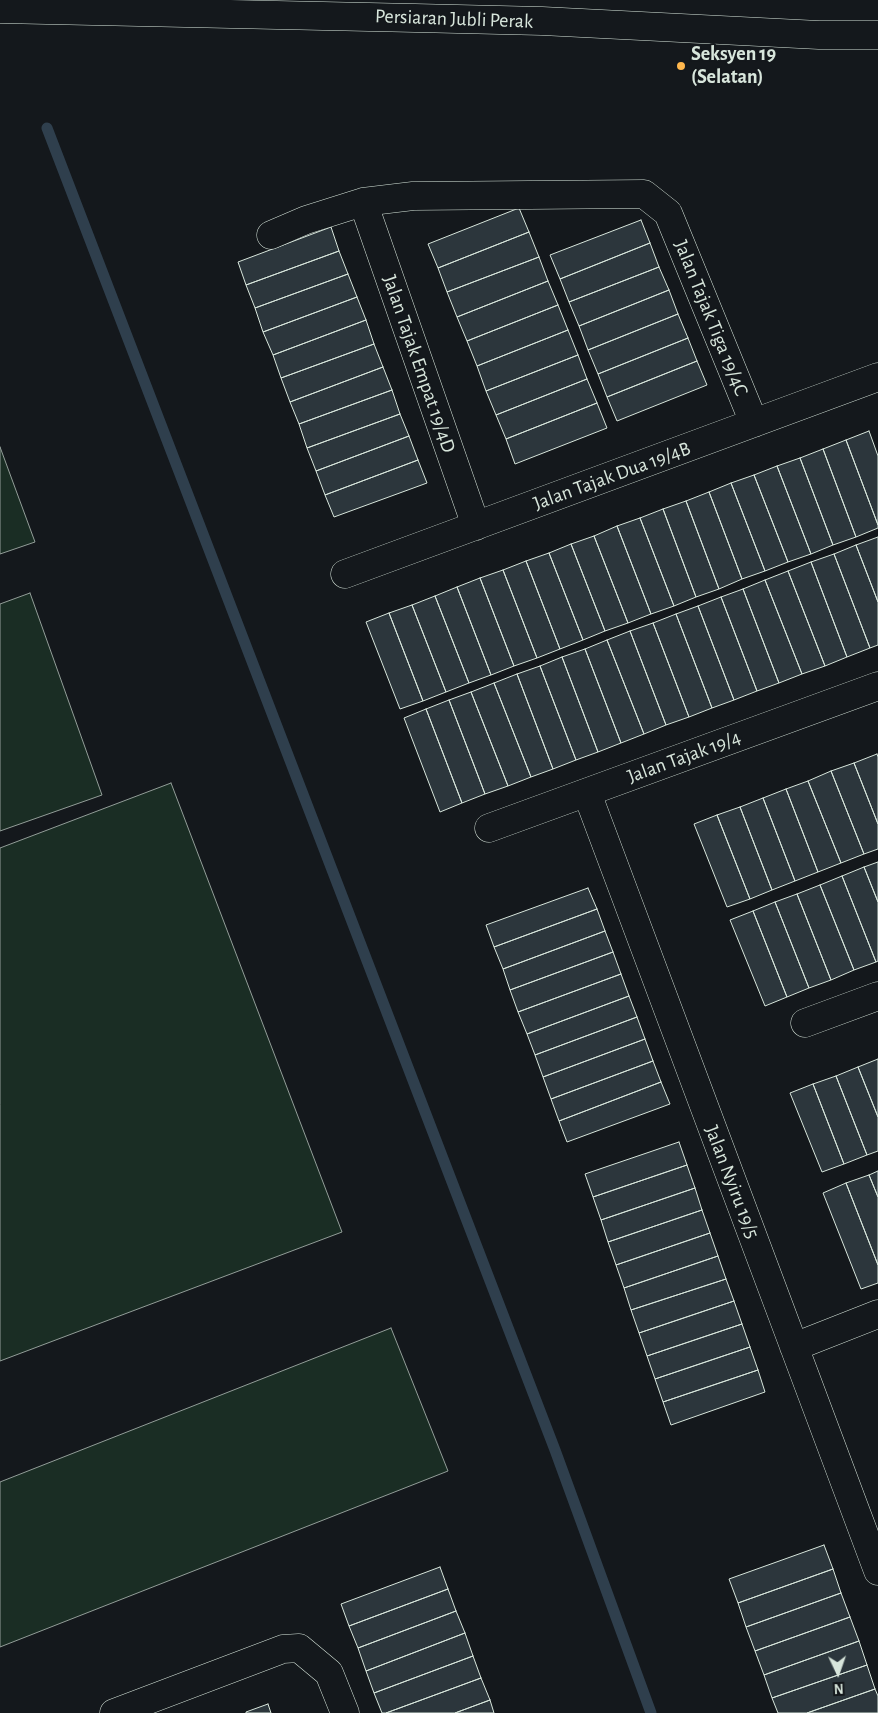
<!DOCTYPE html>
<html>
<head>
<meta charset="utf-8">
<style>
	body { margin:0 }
	#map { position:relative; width:878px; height:1713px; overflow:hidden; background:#14181c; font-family:"Alegreya Sans",sans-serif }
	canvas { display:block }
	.north { position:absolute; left:813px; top:1648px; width:50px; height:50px; -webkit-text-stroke:4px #14181c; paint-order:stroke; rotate:177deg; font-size:14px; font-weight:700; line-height:20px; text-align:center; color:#d8e6dc }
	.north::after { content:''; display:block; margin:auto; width:18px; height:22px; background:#d8e6dc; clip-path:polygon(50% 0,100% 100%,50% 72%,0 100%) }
</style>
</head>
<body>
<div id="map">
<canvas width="878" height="1713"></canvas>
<div class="north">N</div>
</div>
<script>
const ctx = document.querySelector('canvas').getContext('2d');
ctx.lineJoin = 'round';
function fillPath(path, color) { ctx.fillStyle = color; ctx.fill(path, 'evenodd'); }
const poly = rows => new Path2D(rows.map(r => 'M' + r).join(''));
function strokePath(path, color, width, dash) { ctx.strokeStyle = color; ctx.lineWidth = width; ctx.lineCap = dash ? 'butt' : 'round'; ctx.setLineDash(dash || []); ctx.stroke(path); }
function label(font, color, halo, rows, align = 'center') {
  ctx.font = font + ' "Alegreya Sans",sans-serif'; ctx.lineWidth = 4; ctx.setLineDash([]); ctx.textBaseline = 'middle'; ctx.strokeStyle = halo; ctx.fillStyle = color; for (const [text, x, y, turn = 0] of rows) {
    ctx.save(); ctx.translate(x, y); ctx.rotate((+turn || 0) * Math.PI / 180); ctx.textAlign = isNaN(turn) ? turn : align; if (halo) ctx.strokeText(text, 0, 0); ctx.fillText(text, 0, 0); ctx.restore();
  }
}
const green = poly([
	[0,447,35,542,0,554,0,447],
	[30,593,102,795,0,831,0,604,30,593],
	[171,783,342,1232,0,1361,0,848,171,783],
	[391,1328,448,1471,0,1647,0,1482,391,1328]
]);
fillPath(green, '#1a2d24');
strokePath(green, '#939e99', 1);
strokePath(poly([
	[47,128,555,1450,651,1713]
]), '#2f3f4d', 11);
const building = poly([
	[519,208,529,232,438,268,428,244,519,208],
	[641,220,650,243,560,279,550,255,641,220],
	[331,227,339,251,246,285,238,262,331,227],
	[529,232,539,257,447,292,438,268,529,232],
	[650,243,659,267,569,302,560,279,650,243],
	[339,251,348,274,255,308,246,285,339,251],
	[539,257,548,281,457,317,447,292,539,257],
	[659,267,669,290,579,326,569,302,659,267],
	[348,274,357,297,263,332,255,308,348,274],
	[548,281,558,305,467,341,457,317,548,281],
	[669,290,678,314,588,350,579,326,669,290],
	[357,297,366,320,273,355,263,332,357,297],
	[558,305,568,330,477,366,467,341,558,305],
	[678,314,688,338,598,374,588,350,678,314],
	[366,320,374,344,281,378,273,355,366,320],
	[568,330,578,355,486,391,477,366,568,330],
	[688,338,697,361,607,397,598,374,688,338],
	[374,344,383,367,290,402,281,378,374,344],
	[578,355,587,379,496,415,486,391,578,355],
	[697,361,707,385,617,421,607,397,697,361],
	[383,367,392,390,299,424,290,402,383,367],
	[587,379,597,403,506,439,496,415,587,379],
	[392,390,400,414,307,448,299,424,392,390],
	[597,403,607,428,515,464,506,439,597,403],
	[400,414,409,436,316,471,307,448,400,414],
	[869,431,878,456,878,525,846,440,869,431],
	[409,436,418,460,325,495,316,471,409,436],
	[846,440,878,525,878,528,856,537,823,449,846,440],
	[823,449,856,537,833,545,800,458,823,449],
	[800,458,833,545,811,554,777,466,800,458],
	[418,460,427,483,334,517,325,495,418,460],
	[777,466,811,554,788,562,754,475,777,466],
	[754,475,788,562,765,571,731,483,754,475],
	[731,483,765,571,742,579,709,492,731,483],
	[709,492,742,579,719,589,686,501,709,492],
	[686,501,719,589,696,597,663,509,686,501],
	[663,509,696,597,674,606,640,518,663,509],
	[640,518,674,606,651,614,617,526,640,518],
	[617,526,651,614,628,623,594,536,617,526],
	[594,536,628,623,605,631,571,544,594,536],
	[878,537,878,602,856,545,878,537],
	[571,544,605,631,583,640,549,553,571,544],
	[856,545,878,602,878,645,870,648,834,554,856,545],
	[549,553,583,640,560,649,526,561,549,553],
	[834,554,870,648,847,657,811,562,834,554],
	[526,561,560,649,537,658,503,570,526,561],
	[811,562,847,657,825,666,788,571,811,562],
	[503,570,537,658,514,666,480,578,503,570],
	[788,571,825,666,802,674,765,580,788,571],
	[480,578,514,666,491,675,457,587,480,578],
	[765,580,802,674,779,683,743,589,765,580],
	[457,587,491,675,469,683,435,596,457,587],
	[743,589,779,683,757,691,721,597,743,589],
	[435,596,469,683,446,692,412,605,435,596],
	[721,597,757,691,734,700,698,606,721,597],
	[412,605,446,692,423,701,389,613,412,605],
	[698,606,734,700,712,708,676,614,698,606],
	[389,613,423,701,400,709,366,622,389,613],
	[676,614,712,708,689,717,653,623,676,614],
	[653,623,689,717,666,725,630,631,653,623],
	[630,631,666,725,644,734,607,640,630,631],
	[607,640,644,734,621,743,585,649,607,640],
	[585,649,621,743,598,752,562,657,585,649],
	[562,657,598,752,576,760,540,666,562,657],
	[540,666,576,760,553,769,517,674,540,666],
	[517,674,553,769,531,777,494,683,517,674],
	[494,683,531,777,508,786,471,692,494,683],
	[471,692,508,786,485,794,449,700,471,692],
	[449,700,485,794,462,803,426,709,449,700],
	[426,709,462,803,440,812,404,718,426,709],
	[877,754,878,757,878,824,854,763,877,754],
	[854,763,878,824,878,849,864,854,831,771,854,763],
	[831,771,864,854,841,863,808,781,831,771],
	[808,781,841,863,818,872,786,789,808,781],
	[786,789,818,872,795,881,763,798,786,789],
	[763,798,795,881,772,890,740,807,763,798],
	[740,807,772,890,750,899,717,815,740,807],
	[717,815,750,899,727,907,694,824,717,815],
	[878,862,878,902,864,867,878,862],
	[864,867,878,902,878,961,876,962,842,876,864,867],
	[842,876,876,962,854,970,820,885,842,876],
	[820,885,854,970,831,980,797,894,820,885],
	[588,888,597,909,494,947,486,925,588,888],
	[797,894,831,980,809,988,775,902,797,894],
	[775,902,809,988,787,997,753,911,775,902],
	[597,909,605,931,503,969,494,947,597,909],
	[753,911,787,997,765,1006,730,920,753,911],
	[605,931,613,952,510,990,503,969,605,931],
	[613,952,621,974,518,1012,510,990,613,952],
	[621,974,629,996,527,1034,518,1012,621,974],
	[629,996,637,1017,535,1055,527,1034,629,996],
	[637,1017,645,1039,543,1077,535,1055,637,1017],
	[645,1039,653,1061,551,1099,543,1077,645,1039],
	[878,1059,878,1117,858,1067,878,1059],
	[653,1061,661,1082,559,1121,551,1099,653,1061],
	[858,1067,878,1117,878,1151,867,1155,836,1076,858,1067],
	[836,1076,867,1155,844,1164,813,1084,836,1076],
	[661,1082,670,1104,567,1142,559,1121,661,1082],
	[813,1084,844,1164,822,1172,790,1093,813,1084],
	[679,1142,687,1165,593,1197,585,1174,679,1142],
	[687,1165,695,1188,601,1220,593,1197,687,1165],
	[878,1171,878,1197,869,1175,878,1171],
	[869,1175,878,1197,878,1265,846,1183,869,1175],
	[846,1183,878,1265,878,1283,861,1289,823,1193,846,1183],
	[695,1188,702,1210,608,1242,601,1220,695,1188],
	[702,1210,710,1233,616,1265,608,1242,702,1210],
	[710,1233,718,1256,624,1288,616,1265,710,1233],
	[718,1256,726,1279,631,1310,624,1288,718,1256],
	[726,1279,734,1301,639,1333,631,1310,726,1279],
	[734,1301,742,1324,647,1356,639,1333,734,1301],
	[742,1324,750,1347,655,1379,647,1356,742,1324],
	[750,1347,758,1370,663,1402,655,1379,750,1347],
	[758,1370,765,1392,671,1425,663,1402,758,1370],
	[824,1545,833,1569,738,1603,729,1579,824,1545],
	[440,1567,448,1589,349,1626,341,1604,440,1567],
	[833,1569,841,1593,746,1627,738,1603,833,1569],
	[448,1589,456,1611,358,1648,349,1626,448,1589],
	[841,1593,850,1617,755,1651,746,1627,841,1593],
	[456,1611,465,1633,366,1671,358,1648,456,1611],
	[850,1617,859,1641,764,1675,755,1651,850,1617],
	[465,1633,473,1656,374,1693,366,1671,465,1633],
	[859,1641,867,1665,772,1698,764,1675,859,1641],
	[473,1656,481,1678,386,1713,382,1713,374,1693,473,1656],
	[867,1665,875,1689,807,1713,778,1713,772,1698,867,1665],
	[481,1678,490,1700,455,1713,386,1713,481,1678],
	[875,1689,878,1696,878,1713,807,1713,875,1689],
	[490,1700,494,1713,455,1713,490,1700],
	[268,1704,271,1713,246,1713,246,1712,268,1704]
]);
fillPath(building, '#2c363c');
strokePath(building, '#d8e6dc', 1);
const minor = poly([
	[363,202,476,526],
	[271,235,306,220,363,202,413,196,644,194,668,213,754,423],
	[345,574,878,377],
	[587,793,878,1571],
	[489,828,878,686],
	[805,1023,878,996],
	[794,1347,878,1314],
	[114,1713,283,1649,299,1648,329,1673,345,1713]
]);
const major = poly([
	[0,9,415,18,542,21,819,35,878,35]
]);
strokePath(minor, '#d8e6dc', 29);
strokePath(major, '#d8e6dc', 29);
strokePath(minor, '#14181c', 28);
strokePath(major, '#14181c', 28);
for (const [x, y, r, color] of [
	[681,66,5,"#ffb74d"]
]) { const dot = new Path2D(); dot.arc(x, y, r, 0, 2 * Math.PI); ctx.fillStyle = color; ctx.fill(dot); strokePath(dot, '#14181c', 2); }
label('20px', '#d8e6dc', '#14181c', [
	["Persiaran Jubli Perak",454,19,2],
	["Jalan Tajak Tiga 19/4C",711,318,68],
	["Jalan Tajak Empat 19/4D",419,364,71],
	["Jalan Tajak Dua 19/4B",612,476,-20],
	["Jalan Tajak 19/4",684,757,-20],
	["Jalan Nyiru 19/5",732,1182,69]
]);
label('bold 20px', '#d8e6dc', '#14181c', [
	["Seksyen 19",691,54],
	["(Selatan)",691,77]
], 'left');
</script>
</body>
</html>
